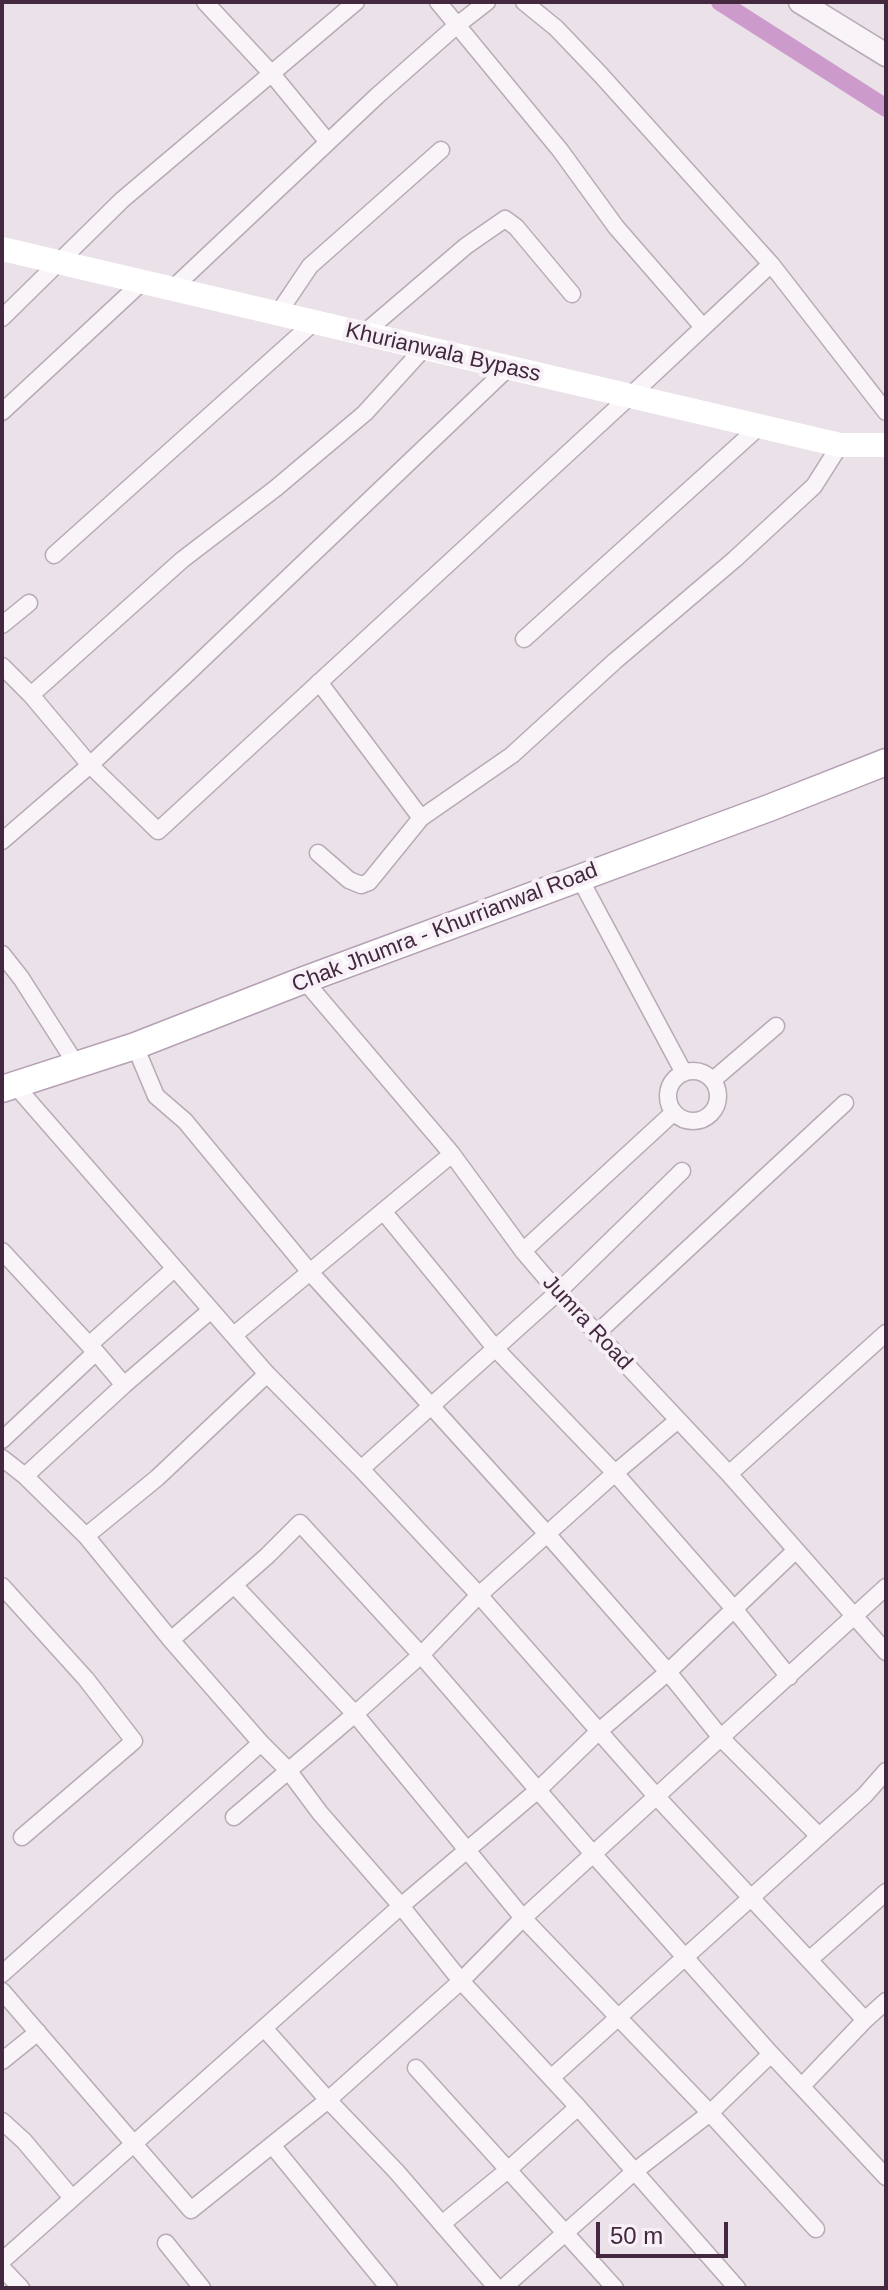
<!DOCTYPE html>
<html>
<head>
<meta charset="utf-8">
<style>
	body { margin:0 }
	#map { position:relative; width:888px; height:2290px; overflow:hidden; background:#eae1e9; font-family:Arial,sans-serif }
	canvas { display:block }
	.frame { position:absolute; inset:0; border:4px solid #43283f; pointer-events:none }
	.scale { position:absolute; left:596px; top:2222px; width:132px; height:36px; box-sizing:border-box; border:4px solid #43283f; border-top:0; padding-left:10px; font-size:24px; line-height:28px; white-space:nowrap; color:#43283f; -webkit-text-stroke:6px #f7f1f7; paint-order:stroke }
</style>
</head>
<body>
<div id="map">
<canvas width="888" height="2290"></canvas>
<div class="frame"></div>
<div class="scale">50 m</div>
</div>
<script>
const ctx = document.querySelector('canvas').getContext('2d');
ctx.lineJoin = 'round';
const poly = rows => new Path2D(rows.map(r => 'M' + r).join(''));
function strokePath(path, color, width, dash) { ctx.strokeStyle = color; ctx.lineWidth = width; ctx.lineCap = dash ? 'butt' : 'round'; ctx.setLineDash(dash || []); ctx.stroke(path); }
function label(font, color, halo, rows, align = 'center') {
  ctx.font = font + ' Arial,sans-serif'; ctx.lineWidth = 8; ctx.setLineDash([]); ctx.textBaseline = 'middle'; ctx.strokeStyle = halo; ctx.fillStyle = color; for (const [text, x, y, turn = 0] of rows) {
    ctx.save(); ctx.translate(x, y); ctx.rotate((+turn || 0) * Math.PI / 180); ctx.textAlign = isNaN(turn) ? turn : align; if (halo) ctx.strokeText(text, 0, 0); ctx.fillText(text, 0, 0); ctx.restore();
  }
}
strokePath(poly([
	[720,2,886,108]
]), '#cc9bcb', 18);
const minor = poly([
	[205,2,272,74,327,141],
	[438,2,560,150,616,227,703,327],
	[524,2,556,28,600,74,771,264,886,412],
	[171,290,377,96,456,26,487,2],
	[277,315,310,266,441,150],
	[2,318,122,200,356,2],
	[363,334,466,246,505,219,516,227,572,294],
	[2,412,141,283],
	[54,555,313,323],
	[2,625,29,603],
	[524,639,760,426],
	[2,666,31,695,90,765,158,831,629,397,771,264],
	[319,682,421,818],
	[31,695,182,560,276,488,365,413,424,348],
	[2,841,90,765,188,673,508,368],
	[318,853,349,880,361,885,369,882,421,818,512,755,615,661,735,559,814,486,840,445],
	[579,877,684,1073],
	[2,954,21,978,76,1064],
	[304,980,452,1154,523,1251,558,1292,729,1474,886,1652],
	[135,1046,156,1096,185,1121,309,1271,548,1535,668,1672,722,1739,819,1836],
	'668 1096a25 25 0 1 1 50 0a25 25 0 1 1-50 0Z',
	[713,1080,776,1026],
	[14,1084,267,1374,361,1469,479,1595,656,1796,865,2020],
	[383,1211,495,1348,615,1473,735,1610,789,1677],
	[2,1251,89,1345],
	[523,1251,673,1113],
	[596,1334,845,1103],
	[234,1335,452,1154],
	[96,1352,124,1385,211,1310],
	[2,1440,96,1352,89,1345,174,1269],
	[2,1458,25,1476,86,1536,171,1640,261,1743,288,1770,320,1813,401,1906,461,1981,578,2107,737,2288],
	[361,1469,558,1292,682,1171],
	[729,1474,886,1333],
	[25,1476,124,1385],
	[86,1536,157,1478,267,1374],
	[2,1586,86,1679,134,1741,22,1837],
	[235,1586,355,1714,523,1918,710,2113,816,2229],
	[171,1640,267,1556,300,1523,421,1655,594,1855,771,2054,886,2177],
	[234,1817,355,1714,421,1655,479,1595,615,1473,678,1420],
	[809,1960,886,1892],
	[2,1974,261,1743],
	[2,1991,191,2210,328,2100,461,1981,523,1918,886,1587],
	[264,2028,328,2100,396,2171,497,2288],
	[2,2061,38,2032],
	[416,2068,615,2288],
	[551,2078,865,1795,886,1771],
	[802,2086,865,2020,886,2001],
	[2,2121,24,2141,72,2198],
	[272,2145,389,2288],
	[443,2223,509,2169,578,2107],
	[166,2243,202,2288],
	[2,2261,401,1906,538,1790,598,1732,668,1672,795,1551],
	[2,2268,21,2288],
	[503,2288,635,2171,710,2113,771,2054]
]);
const tertiary = poly([
	[800,2,886,55]
]);
const primary = poly([
	[2,1089,135,1046,304,980,769,808,886,762]
]);
strokePath(minor, '#b8aab6', 19);
strokePath(tertiary, '#b8aab6', 25);
strokePath(primary, '#b6a0b4', 29);
strokePath(minor, '#f8f4f8', 16);
strokePath(tertiary, '#f8f4f8', 22);
strokePath(poly([
	[2,249,840,445,886,445]
]), '#fff', 24);
strokePath(primary, '#fff', 26);
label('22px', '#43283f', '#f7f1f7', [
	["Khurianwala Bypass",443,353,13],
	["Chak Jhumra - Khurrianwal Road",445,928,-21],
	["Jumra Road",587,1323,47]
]);
</script>
</body>
</html>
